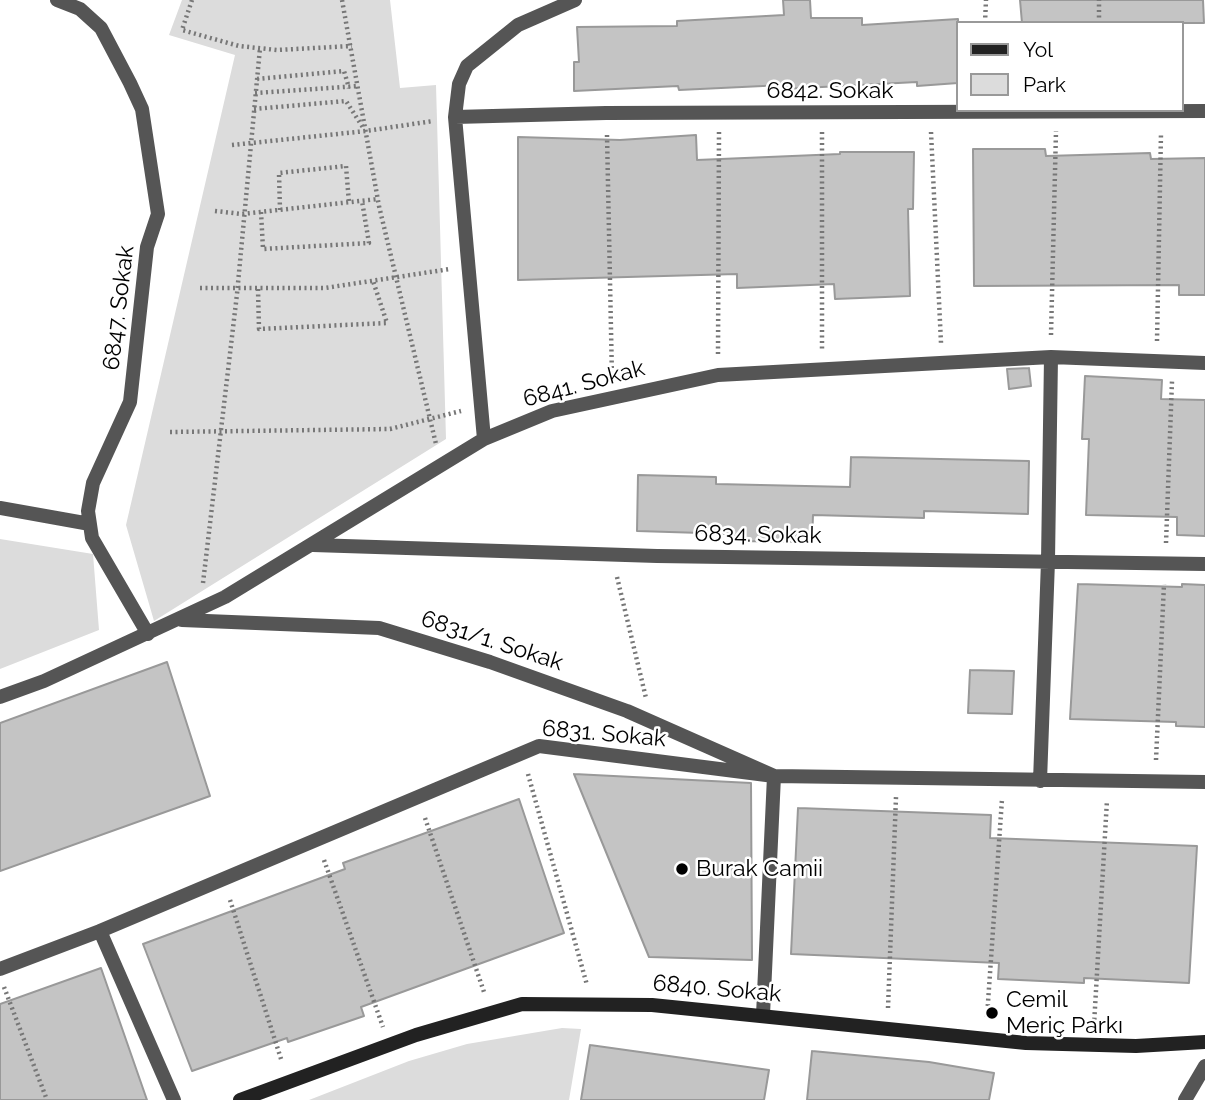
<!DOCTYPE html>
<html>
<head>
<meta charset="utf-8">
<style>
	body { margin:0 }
	#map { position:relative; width:1205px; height:1100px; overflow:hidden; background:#fff; font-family:Raleway,sans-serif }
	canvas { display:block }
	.legend { position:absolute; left:956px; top:21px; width:228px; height:91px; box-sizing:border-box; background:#fff; border:2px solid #999; margin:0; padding:9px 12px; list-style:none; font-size:21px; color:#000 }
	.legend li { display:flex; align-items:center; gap:14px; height:35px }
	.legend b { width:35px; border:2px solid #999 }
</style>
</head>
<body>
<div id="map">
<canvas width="1205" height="1100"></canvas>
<ul class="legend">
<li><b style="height:9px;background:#222"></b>Yol</li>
<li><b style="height:19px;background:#dcdcdc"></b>Park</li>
</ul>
</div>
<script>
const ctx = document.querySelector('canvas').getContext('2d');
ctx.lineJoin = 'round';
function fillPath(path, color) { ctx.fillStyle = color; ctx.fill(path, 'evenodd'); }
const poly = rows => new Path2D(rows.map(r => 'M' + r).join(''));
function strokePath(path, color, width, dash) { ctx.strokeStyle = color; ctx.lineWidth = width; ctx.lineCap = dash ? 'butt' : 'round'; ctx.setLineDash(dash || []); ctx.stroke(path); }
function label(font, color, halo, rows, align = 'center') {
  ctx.font = font + ' Raleway,sans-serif'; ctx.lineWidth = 5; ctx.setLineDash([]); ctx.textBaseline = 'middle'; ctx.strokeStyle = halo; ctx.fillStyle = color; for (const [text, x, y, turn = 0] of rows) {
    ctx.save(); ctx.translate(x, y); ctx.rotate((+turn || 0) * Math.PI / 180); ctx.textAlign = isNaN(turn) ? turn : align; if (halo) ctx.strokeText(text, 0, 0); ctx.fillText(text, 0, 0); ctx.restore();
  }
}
fillPath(poly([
	[182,0,390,0,400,88,436,85,446,439,154,621,126,525,235,55,169,35],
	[0,539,93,554,99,630,0,669],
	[562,1028,581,1029,569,1100,309,1100,409,1061,467,1044]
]), '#dcdcdc');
const building = poly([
	[783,0,810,0,811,18,862,18,862,25,958,19,958,83,917,86,917,82,784,89,784,85,679,90,678,86,574,91,574,62,579,62,577,27,677,26,677,21,784,15,783,0],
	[1020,0,1203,0,1204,23,1022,23,1020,0],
	[696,135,697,160,840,154,840,152,914,152,913,209,908,209,910,296,835,299,834,284,737,288,737,274,518,280,518,137,620,140,696,135],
	[973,149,1045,149,1046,156,1150,153,1151,159,1205,158,1205,295,1179,295,1179,285,974,286,973,149],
	[1029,368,1031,386,1009,389,1007,369,1029,368],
	[1085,376,1162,380,1161,399,1205,400,1205,536,1177,535,1177,517,1086,515,1089,439,1082,439,1085,376],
	[851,457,1029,461,1028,514,924,511,924,518,813,515,812,542,734,541,734,534,637,531,638,475,716,477,716,484,850,487,851,457],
	[1078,584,1182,587,1182,584,1205,585,1205,727,1176,726,1176,722,1070,719,1078,584],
	[167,662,210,796,0,871,0,723,167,662],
	[970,670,1014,671,1012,714,968,713,970,670],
	[574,774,751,783,752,960,649,957,574,774],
	[519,799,564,933,361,1007,364,1016,288,1042,287,1038,192,1071,143,944,345,869,343,863,519,799],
	[798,808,991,815,990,838,1197,846,1189,983,1084,978,1084,983,998,979,999,963,791,954,798,808],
	[101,968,147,1100,0,1100,0,1004,101,968],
	[590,1045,769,1070,764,1100,581,1100,590,1045],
	[812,1051,929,1062,994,1073,989,1100,807,1100,812,1051]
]);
fillPath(building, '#c4c4c4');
strokePath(building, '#999', 2);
strokePath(poly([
	[192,0,182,30,239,46,277,50,352,46],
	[342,0,379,206,436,444],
	[985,23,986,0],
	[1099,23,1099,0],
	[257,79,344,71,349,88],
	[255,93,359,86],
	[254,109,346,101,364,129],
	[822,132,822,350],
	[931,132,941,343],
	[607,135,612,378],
	[232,145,366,131,433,121],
	[280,210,279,173,346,166,349,203],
	[215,211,242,214,378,199],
	[261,212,263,249,369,243,362,201],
	[200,288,325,288,450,269],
	[258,289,259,329,387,323,373,281],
	[1051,335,1056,131],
	[1157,341,1161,133],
	[718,354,719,132],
	[170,432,390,429,461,411],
	[1166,543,1172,381],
	[617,577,646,698],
	[203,583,237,294,260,48],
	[1156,760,1164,584],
	[528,774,587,985],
	[425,818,485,995],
	[324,860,383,1027],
	[230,900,282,1062],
	[4,987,47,1100],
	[888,1008,896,797],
	[987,1017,1002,799],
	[1094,1025,1107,800]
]), '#777', 4.5, [2, 3.5]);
strokePath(poly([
	[57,0,80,9,101,28,130,83,142,109,158,214,147,247,130,402,93,483,88,511,92,538,148,634],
	[455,117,606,113,1205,111],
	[484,439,455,117,459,84,467,66,518,25,575,0],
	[0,508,90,524],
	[313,545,657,556,1205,564],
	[182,620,379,628,490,662,627,711,774,776,763,1015],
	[0,697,44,681,225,597,484,439,552,411,718,375,1051,357,1205,363],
	[1040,781,1048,561,1051,357],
	[100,931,174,1100],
	[0,969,100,931,539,746,774,776,1205,782],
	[1185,1100,1205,1066]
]), '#555', 14);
strokePath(poly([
	[240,1100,416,1035,522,1004,652,1005,1026,1043,1136,1046,1205,1042]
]), '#222', 14);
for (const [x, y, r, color] of [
	[682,869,7,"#000"],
	[992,1013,7,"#000"]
]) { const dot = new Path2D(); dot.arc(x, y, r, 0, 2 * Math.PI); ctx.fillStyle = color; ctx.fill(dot); strokePath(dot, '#fff', 2.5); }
label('23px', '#000', '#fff', [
	["6842. Sokak",830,91],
	["6847. Sokak",119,308,-83],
	["6841. Sokak",584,384,-15],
	["6834. Sokak",758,535,1],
	["6831/1. Sokak",492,641,18],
	["6831. Sokak",604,734,5],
	["6840. Sokak",717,989,5]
]);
label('23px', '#000', '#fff', [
	["Burak Camii",696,869],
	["Cemil",1006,1000],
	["Meriç Parkı",1006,1026]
], 'left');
</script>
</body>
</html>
